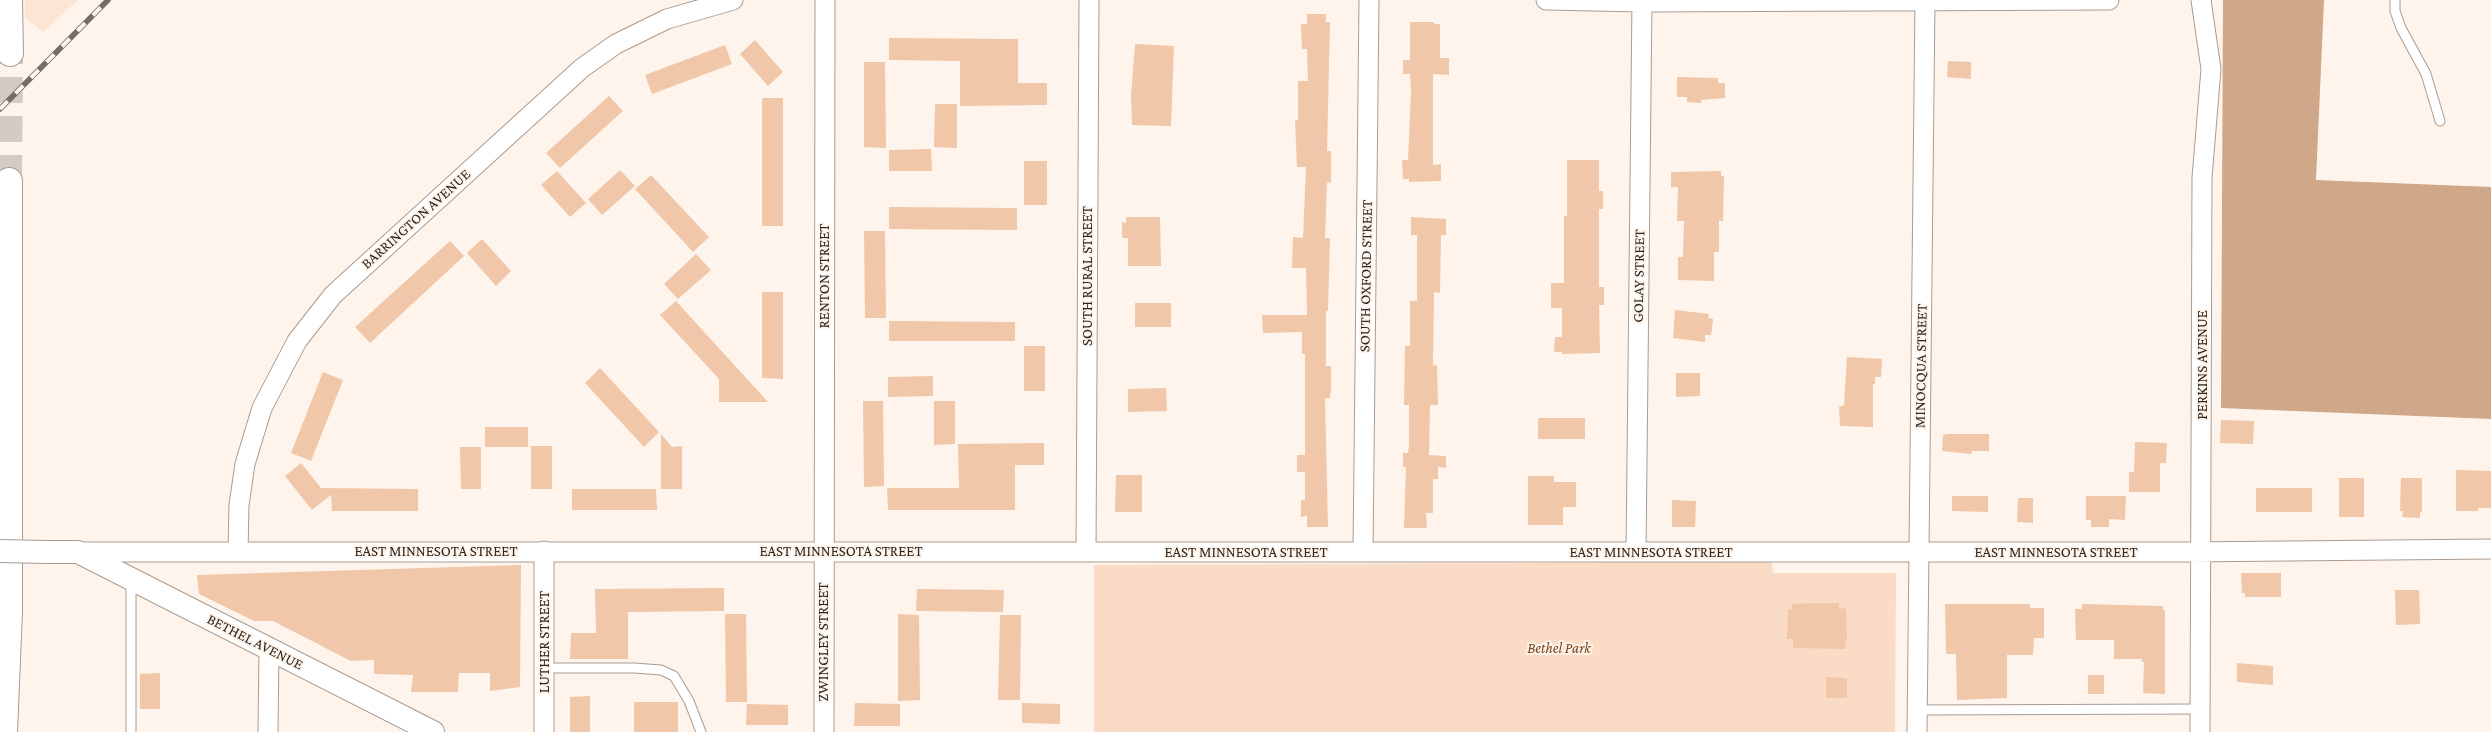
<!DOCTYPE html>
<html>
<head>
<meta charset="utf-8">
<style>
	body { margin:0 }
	canvas { display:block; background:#fef4ec }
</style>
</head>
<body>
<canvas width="2491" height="732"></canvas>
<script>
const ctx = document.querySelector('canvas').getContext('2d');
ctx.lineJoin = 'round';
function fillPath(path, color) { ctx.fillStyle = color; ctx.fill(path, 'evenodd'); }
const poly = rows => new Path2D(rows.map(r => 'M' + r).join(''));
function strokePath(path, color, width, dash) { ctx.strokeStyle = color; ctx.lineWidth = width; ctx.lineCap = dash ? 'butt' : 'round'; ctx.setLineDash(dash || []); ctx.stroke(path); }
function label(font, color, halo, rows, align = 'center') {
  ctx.font = font + ' "Crimson Pro",serif'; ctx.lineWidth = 4; ctx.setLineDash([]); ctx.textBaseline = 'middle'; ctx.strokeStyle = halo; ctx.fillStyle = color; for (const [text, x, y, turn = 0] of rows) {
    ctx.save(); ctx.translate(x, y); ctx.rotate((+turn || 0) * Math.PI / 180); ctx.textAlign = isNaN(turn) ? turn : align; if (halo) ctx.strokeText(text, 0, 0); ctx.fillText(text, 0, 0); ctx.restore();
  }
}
fillPath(poly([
	[25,0,78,0,43,32,25,18]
]), '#fde5d4');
fillPath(poly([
	[1772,562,1773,573,1896,573,1895,732,1094,732,1094,565]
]), '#fadbc5');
fillPath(poly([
	[2223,0,2324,0,2316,180,2491,187,2491,419,2221,408]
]), '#cfa789');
fillPath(poly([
	[1307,14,1326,14,1326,22,1330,22,1327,151,1331,151,1331,182,1327,183,1325,238,1330,238,1328,311,1326,311,1326,366,1331,366,1331,388,1330,398,1325,398,1328,527,1307,527,1307,516,1301,517,1301,500,1305,500,1305,472,1297,472,1297,455,1305,455,1305,354,1302,354,1302,332,1263,333,1262,315,1307,315,1306,268,1292,268,1293,237,1303,238,1306,167,1297,167,1295,120,1298,120,1298,81,1308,81,1307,49,1302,49,1301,24,1307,24],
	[1410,22,1434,22,1434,24,1440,24,1440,58,1449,58,1449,75,1433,74,1433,165,1441,164,1441,181,1409,182,1409,179,1403,179,1402,160,1408,160,1411,93,1410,74,1403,74,1403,60,1410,60],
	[889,38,1018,39,1018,83,1047,83,1047,105,960,106,960,61,889,60],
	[755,40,783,72,768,86,740,54],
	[1135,44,1174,46,1171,126,1132,125,1131,96],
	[725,45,732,64,652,94,645,75],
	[1948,61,1971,62,1971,79,1947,77],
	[864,62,885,62,886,148,864,147],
	[1677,77,1718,78,1718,83,1725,83,1725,98,1701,100,1701,103,1687,102,1687,97,1677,97],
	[609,96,623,111,560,168,546,153],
	[762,98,783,98,783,226,762,226],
	[935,104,957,104,957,148,934,147],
	[931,149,932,171,889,171,889,150],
	[1567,160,1599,160,1599,191,1603,191,1603,209,1599,209,1599,287,1604,287,1604,305,1599,305,1600,353,1562,354,1562,352,1554,352,1555,337,1562,337,1562,308,1551,308,1551,283,1564,283,1564,216,1567,216],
	[1024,161,1047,161,1047,205,1024,205],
	[620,170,635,186,602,215,588,199],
	[557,171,586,203,570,217,541,185],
	[1721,171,1721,176,1724,176,1723,221,1719,221,1719,252,1714,252,1714,281,1678,280,1678,257,1683,257,1684,221,1677,221,1678,187,1671,187,1671,172],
	[651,175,709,237,693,252,635,189],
	[889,207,1017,208,1017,230,889,229],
	[1126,217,1160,217,1161,266,1128,266,1128,238,1122,238,1122,222,1126,223],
	[1411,217,1446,219,1446,235,1441,235,1440,293,1434,292,1433,366,1437,365,1438,405,1430,405,1429,455,1446,456,1446,468,1438,467,1438,479,1433,479,1433,513,1426,513,1427,528,1404,528,1406,467,1403,467,1403,453,1408,453,1409,444,1409,405,1404,405,1405,346,1410,346,1410,301,1417,301,1417,235,1411,235],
	[864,231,885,231,886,318,865,318],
	[482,239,511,271,496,286,467,253],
	[450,241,464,256,370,343,355,327],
	[696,254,711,270,678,299,664,284],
	[762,292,783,292,783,379,762,378],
	[676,301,768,402,719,402,719,379,660,315],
	[1135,303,1171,303,1171,327,1135,327],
	[1675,310,1709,314,1708,318,1713,319,1711,335,1705,335,1705,342,1673,338],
	[889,321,1015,322,1015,341,889,341],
	[1024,346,1045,346,1045,391,1024,391],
	[1847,357,1882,359,1881,377,1875,377,1875,384,1873,384,1873,427,1840,426,1839,407,1844,405],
	[600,368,659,432,644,447,585,383],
	[323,372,343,380,311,461,291,453],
	[1676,373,1700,373,1700,396,1676,397],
	[933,376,933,396,888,397,888,377],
	[1166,388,1167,411,1128,412,1128,389],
	[863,401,883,401,884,486,864,487],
	[934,401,955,401,955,444,934,445],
	[1538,418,1585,418,1585,439,1538,439],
	[2221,420,2254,421,2253,444,2220,443],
	[485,427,528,427,528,447,485,447],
	[661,434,672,447,682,446,682,489,661,489],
	[1948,434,1989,434,1989,451,1972,451,1971,454,1942,451,1943,435],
	[2135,442,2167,443,2166,463,2160,463,2160,492,2129,492,2129,472,2134,472],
	[1044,443,1044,465,1015,465,1015,510,888,510,887,488,959,488,958,444],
	[531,446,552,446,552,489,531,489],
	[460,447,481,447,481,489,461,489],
	[301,463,321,488,418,489,418,511,332,511,331,495,312,510,285,476],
	[2456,470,2491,471,2491,508,2478,508,2478,511,2456,511],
	[1116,475,1142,475,1142,512,1115,512],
	[1528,476,1554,476,1554,482,1576,482,1576,507,1563,507,1563,525,1528,525],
	[2339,478,2364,478,2364,517,2339,517],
	[2401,478,2422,478,2422,512,2420,512,2420,518,2402,517,2403,511,2400,511],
	[2256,488,2312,488,2312,512,2256,512],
	[572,489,656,489,657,510,572,510],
	[1952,496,1988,496,1988,512,1952,511],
	[2086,496,2126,496,2125,520,2109,519,2109,527,2091,527,2091,520,2086,520],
	[2018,498,2033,498,2033,523,2017,522],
	[1672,500,1696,501,1695,527,1672,527],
	[521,565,520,687,490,691,490,673,459,673,458,692,411,692,413,675,374,674,374,660,351,661,273,621,254,621,199,594,197,575],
	[2241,573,2281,573,2281,597,2245,597,2245,593,2242,593],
	[724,588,724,611,628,612,628,659,570,659,571,633,596,633,595,589],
	[917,589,1004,590,1003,612,916,611],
	[2395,590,2419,590,2420,624,2396,625],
	[1821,603,1839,603,1839,609,1846,608,1847,641,1845,641,1845,649,1793,648,1793,639,1787,639,1788,609,1792,609,1792,604],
	[1945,604,2030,604,2030,608,2044,608,2044,638,2034,638,2033,655,2007,655,2007,698,1957,700,1956,654,1946,654],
	[2082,604,2163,606,2163,610,2165,610,2165,694,2143,693,2144,662,2142,662,2142,659,2114,659,2114,640,2076,640,2075,609,2082,609],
	[725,614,746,614,747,702,726,702],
	[898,614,919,615,920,700,898,701],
	[1000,615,1021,615,1020,700,998,700],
	[2237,663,2273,666,2273,685,2237,682],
	[160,673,160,709,140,709,140,674],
	[2088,675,2104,675,2104,694,2088,694],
	[1826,677,1847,678,1847,698,1826,698],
	[590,696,590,732,570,732,570,697],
	[634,702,678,702,678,732,634,732],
	[855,703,900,704,900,726,854,726],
	[1022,703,1060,704,1060,724,1022,723],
	[747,704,788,705,788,725,746,725]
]), '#f0c7a8');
strokePath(poly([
	[9,181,10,53]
]), '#d4cbc4', 26, [26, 13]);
const service = poly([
	[2395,0,2395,11,2401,28,2426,74,2440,121],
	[544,668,634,668,661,670,674,676,689,701,701,732],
	[1918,710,2200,709],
	[131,732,131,580]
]);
const minor = poly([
	[1546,0,1642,2,2109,0],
	[238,551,239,505,245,464,262,408,297,341,333,295,582,68,616,44,667,19,733,0],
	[1086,551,1089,0],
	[78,552,2186,552,2491,549],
	[1363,552,1369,0],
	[1636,552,1642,0],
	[268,732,269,649],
	[544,732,544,551],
	[824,732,825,0],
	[1917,732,1925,0],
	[2200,732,2202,178,2211,69,2201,0]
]);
const tertiary = poly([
	[45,552,78,552,433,732]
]);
const secondary = poly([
	[9,0,10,53],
	[4,732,9,611,9,181]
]);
strokePath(service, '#ab9b90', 11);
strokePath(minor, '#ab9b90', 21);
strokePath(tertiary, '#ab9b90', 24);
strokePath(secondary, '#ab9b90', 28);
strokePath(service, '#fff', 9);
strokePath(minor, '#fff', 19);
strokePath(tertiary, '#fff', 22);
strokePath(secondary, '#fff', 26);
const rail = poly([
	[0,109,108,0]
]);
strokePath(rail, '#756d67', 5.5);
strokePath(rail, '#fef4ec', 4, [11]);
const tertiaryBridge = poly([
	[0,551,45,552]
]);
strokePath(tertiaryBridge, '#ab9b90', 24, []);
strokePath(tertiaryBridge, '#fff', 22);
label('15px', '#2d2722', '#fef4ec', [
	["BARRINGTON AVENUE",416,219,-42],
	["RENTON STREET",824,276,-90],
	["SOUTH RURAL STREET",1087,276,-90],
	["SOUTH OXFORD STREET",1366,276,-89],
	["GOLAY STREET",1639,276,-89],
	["PERKINS AVENUE",2202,365,-90],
	["MINOCQUA STREET",1921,366,-89],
	["EAST MINNESOTA STREET",436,551],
	["EAST MINNESOTA STREET",841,551],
	["EAST MINNESOTA STREET",1246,552],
	["EAST MINNESOTA STREET",1651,552],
	["EAST MINNESOTA STREET",2056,552],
	["BETHEL AVENUE",255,642,27],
	["LUTHER STREET",544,642,-90],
	["ZWINGLEY STREET",823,642,-90]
]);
label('italic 15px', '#774315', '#fef4ec', [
	["Bethel Park",1559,648]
]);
</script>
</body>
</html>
